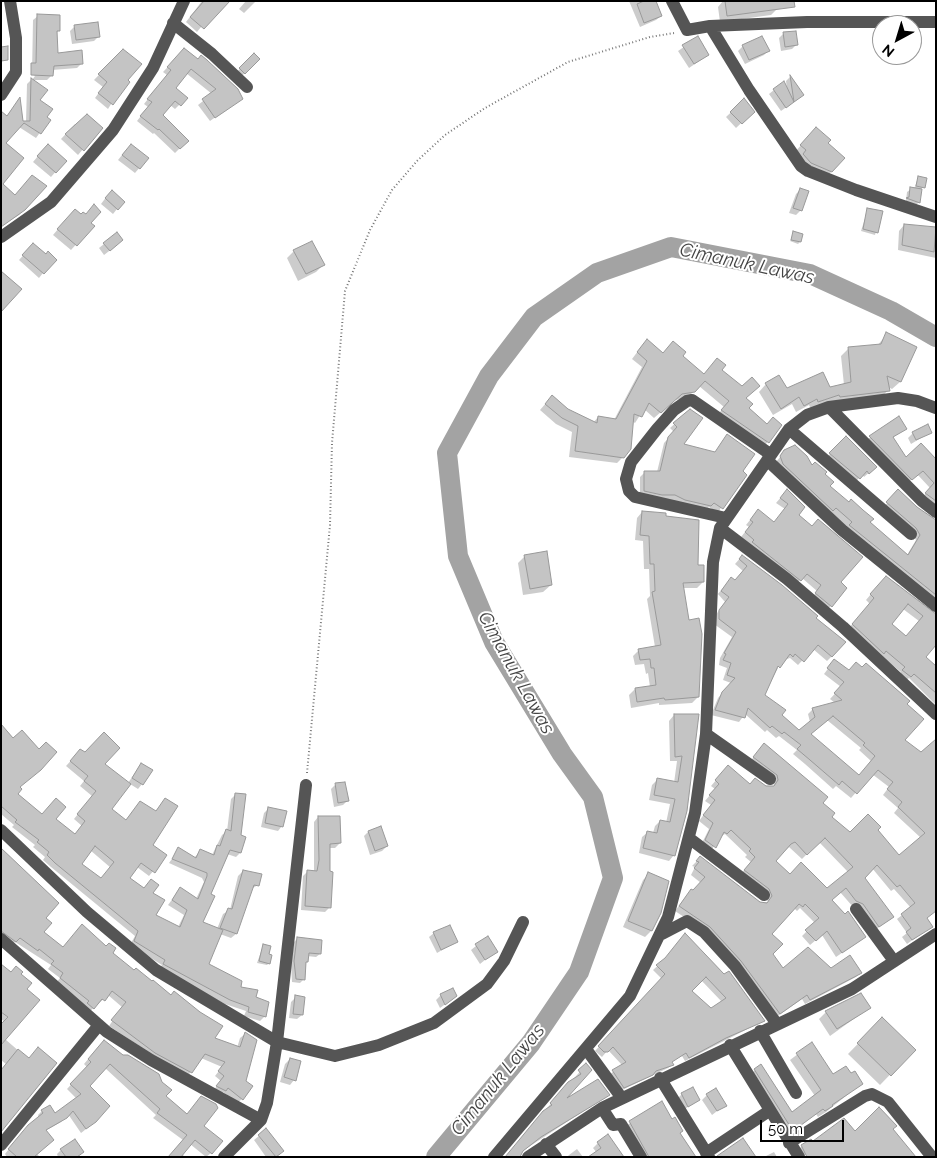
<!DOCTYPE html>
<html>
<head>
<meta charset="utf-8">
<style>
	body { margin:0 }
	#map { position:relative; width:937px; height:1158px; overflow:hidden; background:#fff; font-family:Raleway,sans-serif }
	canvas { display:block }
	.frame { position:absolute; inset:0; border:2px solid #000; pointer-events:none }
	.north { position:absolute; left:872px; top:15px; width:50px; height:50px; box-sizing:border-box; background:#fff; border:1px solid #999; border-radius:50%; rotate:219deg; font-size:14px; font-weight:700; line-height:20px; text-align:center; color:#000 }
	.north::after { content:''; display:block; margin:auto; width:18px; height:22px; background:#000; clip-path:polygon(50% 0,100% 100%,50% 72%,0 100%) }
	.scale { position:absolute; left:760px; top:1120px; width:84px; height:22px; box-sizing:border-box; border:2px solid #000; border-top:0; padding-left:6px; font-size:15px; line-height:18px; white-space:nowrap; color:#000; -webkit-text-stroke:4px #fff; paint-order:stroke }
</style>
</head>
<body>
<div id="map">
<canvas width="937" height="1158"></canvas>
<div class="frame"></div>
<div class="north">N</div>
<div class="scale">50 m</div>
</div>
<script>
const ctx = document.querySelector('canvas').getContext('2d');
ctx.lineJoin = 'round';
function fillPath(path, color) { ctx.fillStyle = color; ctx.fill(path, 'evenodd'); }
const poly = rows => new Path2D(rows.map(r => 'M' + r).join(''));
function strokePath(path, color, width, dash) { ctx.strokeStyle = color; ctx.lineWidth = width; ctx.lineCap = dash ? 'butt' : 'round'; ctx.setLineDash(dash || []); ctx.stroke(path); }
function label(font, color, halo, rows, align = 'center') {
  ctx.font = font + ' Raleway,sans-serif'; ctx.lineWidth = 4; ctx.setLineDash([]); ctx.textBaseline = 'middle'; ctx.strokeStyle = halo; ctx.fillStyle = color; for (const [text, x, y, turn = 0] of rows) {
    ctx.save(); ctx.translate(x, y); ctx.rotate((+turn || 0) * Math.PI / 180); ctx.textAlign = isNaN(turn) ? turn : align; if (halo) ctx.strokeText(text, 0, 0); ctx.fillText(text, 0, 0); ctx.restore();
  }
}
fillPath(poly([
	[202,1,222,1,197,32,186,22],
	[246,1,256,1,244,13,239,9],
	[629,1,645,1,661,16,656,20,640,27],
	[723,1,776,1,777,9,771,15,720,22,718,7],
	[38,16,59,30,56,33,57,54,82,63,77,68,52,70,52,75,47,80,32,80,35,76,32,73,33,20],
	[75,26,99,36,94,41,72,44,70,31],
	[784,33,797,44,792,49,781,51,779,38],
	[697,38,708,55,689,68,678,51],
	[743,46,768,51,764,55,745,64,738,51],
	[185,49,241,99,210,121,198,105,212,94,186,73,175,88,186,98,175,109,170,105,162,115,187,141,175,153,154,133,153,134,137,121,148,107,144,104,167,75,163,72],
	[123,50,126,80,108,109,95,98,103,87,94,80],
	[254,54,258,59,240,78,235,74],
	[790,77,803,95,781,111,769,94,774,90,787,89,786,81],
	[31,80,46,91,39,101,45,117,49,120,36,138,19,127,4,143,1,184,15,197,45,187,19,215,1,226,1,115,6,117,19,100,22,122,26,122,27,84],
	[744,100,753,112,736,128,726,117],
	[75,124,101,128,78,155,61,139],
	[810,135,827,143,832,171,825,178,801,166,795,152],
	[43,150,65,161,51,177,33,162],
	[126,150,147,159,135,173,118,160],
	[918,178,924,187,921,189,919,202,915,206,906,201,907,192,911,189,914,189],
	[801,189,801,210,796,215,789,213,796,194],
	[107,196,117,209,113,214,101,204],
	[868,209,881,212,875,235,861,231],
	[70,215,93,226,71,250,53,235],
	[904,225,936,228,936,258,898,250,899,231],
	[794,233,800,242,798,244,790,241],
	[104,244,117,245,104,255,99,248],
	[29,249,46,256,43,273,39,278,19,260],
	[294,251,323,265,316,272,298,281,287,258],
	[887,334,915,347,900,382,892,389,888,387,888,390,881,398,811,409,809,405,796,412,792,404,773,415,759,392,766,384,786,390,829,388,844,385,841,356,848,349,877,346],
	[641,347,663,354,681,356,704,375,720,370,745,399,748,409,766,425,781,425,762,449,716,417,724,407,699,386,687,398,675,400,654,418,644,409,635,423,632,421,623,457,617,463,569,457,572,432,556,424,540,410,546,403,593,423,598,417,614,420,642,367,632,359],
	[690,410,682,445,741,472,718,513,709,507,706,510,640,495,640,477,645,472,657,472,664,443,674,432,670,428],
	[898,418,905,429,892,438,905,459,936,461,936,510,922,498,930,488,917,474,907,484,865,441],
	[931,432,911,444,908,438,913,433],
	[846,438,871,471,864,477,862,474,855,483,826,458],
	[785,451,823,474,828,486,907,555,916,540,912,533,883,508,894,495,931,520,936,605,845,531,776,462],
	[782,496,839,583,831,606,826,610,812,598,817,591,802,578,796,584,741,537,749,527,746,525,754,515,774,523,785,509,776,503],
	[642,512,698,521,697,566,703,582,697,588,683,588,698,697,692,703,659,705,659,703,631,708,629,695,635,689,650,687,648,673,646,674,644,664,635,665,633,656,639,650,655,647,647,599,650,596,649,569,644,569,643,541,635,540,637,518],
	[525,556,551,585,543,592,523,595,518,563],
	[742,556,815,618,832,656,827,661,813,649,798,665,790,658,772,664,778,668,764,695,780,715,799,732,810,722,808,714,813,709,835,703,830,699,841,687,824,674,830,666,849,672,905,704,903,740,921,754,936,740,926,918,932,926,907,944,902,937,907,933,897,919,911,908,894,889,891,891,872,868,863,878,887,921,874,931,840,892,831,900,865,937,836,957,822,935,810,945,802,936,815,923,800,908,797,911,794,908,770,934,771,954,783,970,830,969,860,973,856,977,805,1004,802,999,775,1018,705,931,675,911,687,895,701,883,691,875,695,867,692,866,700,858,759,903,768,902,764,893,740,875,751,862,745,857,747,855,725,834,720,837,710,852,701,845,709,829,699,821,711,805,705,801,715,789,711,786,723,772,750,785,774,786,773,780,749,763,760,749,822,803,831,817,850,833,876,830,899,857,921,838,894,813,898,808,883,795,889,787,872,774,851,798,836,786,833,789,805,764,793,754,797,750,779,736,776,738,767,730,765,732,745,714,739,722,711,715,718,698,731,683,723,680,727,668,719,665,720,658,732,637,714,624,715,616,725,602,718,594,727,583,735,581,743,571,735,564],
	[827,720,861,748,859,750,871,761,859,777,810,735],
	[819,842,848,872,827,890,790,875,774,861,789,847,802,859],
	[881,582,936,615,936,648,933,646,924,657,936,668,936,705,909,678,905,681,899,675,901,672,848,629,870,604,866,600],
	[903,609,919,621,906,637,890,624],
	[674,715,697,715,674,855,669,861,639,853,642,837,648,832,653,833,655,826,660,821,666,823,670,804,649,800,652,785,657,780,674,783,677,761,670,761,669,721],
	[1,735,18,788,16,794,42,816,54,819,74,835,82,826,74,819,92,796,80,786,84,781,66,766,76,755,103,764,128,783,141,764,142,784,138,789,130,784,110,809,125,821,140,802,155,812,165,799,152,845,166,856,149,876,137,867,129,878,151,893,154,915,178,927,184,915,168,905,180,889,196,899,204,882,202,878,169,863,179,849,194,858,200,851,212,855,222,835,227,831,231,799,236,794,240,853,236,857,227,854,209,895,202,923,217,929,223,914,230,910,238,876,243,871,258,885,251,889,236,934,231,938,220,934,207,965,255,997,265,1016,260,1021,244,1016,246,1011,225,1004,159,969,162,965,130,945,135,936,51,867,43,860,45,857,33,847,35,845,12,827,14,825,1,814],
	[90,850,111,868,101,879,80,864],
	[335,785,348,800,343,805,334,807,331,789],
	[269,808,282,826,278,831,261,827,264,813],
	[318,817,340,843,335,848,329,848,330,907,325,912,301,910,303,876,308,871,314,872,314,822],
	[368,832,387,846,382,851,370,855,364,836],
	[649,874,659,913,651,931,645,937,623,927,643,880],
	[1,891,45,918,42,932,62,948,111,954,213,1038,237,1048,240,1038,245,1034,242,1099,237,1103,223,1092,220,1095,213,1091,221,1081,215,1076,222,1067,201,1058,187,1077,109,1026,122,1007,108,995,88,1013,56,983,60,978,48,969,51,965,15,942,11,945,1,937],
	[434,933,456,942,437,953,429,937],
	[487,937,496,951,480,964,471,950],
	[298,938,320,954,316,957,307,956,304,979,300,983,292,982,291,965,294,942],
	[681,939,763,1021,685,1061,682,1056,671,1062,672,1065,668,1068,620,1091,609,1075,622,1065,608,1050,602,1057,595,1051,662,979,653,970,664,960],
	[701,980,722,1002,711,1010,690,992],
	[263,946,268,955,269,963,267,965,257,963],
	[1,966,10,974,19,974,25,989,5,1039,28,1059,55,1064,6,1064,1,1060,1,1026,5,1022,1,1019],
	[441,995,451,1000,440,1008,436,1000],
	[296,997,302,1015,297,1019,289,1018,291,1002],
	[869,1008,830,1036,819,1019,826,1012],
	[882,1019,914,1050,880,1085,848,1054],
	[811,1044,833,1076,851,1075,862,1083,826,1112,818,1117,816,1114,786,1136,749,1076,755,1070,792,1113,815,1096,790,1060],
	[99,1046,203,1126,211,1153,206,1157,190,1144,182,1154,185,1157,169,1157,183,1140,153,1118,156,1115,105,1068,88,1086,90,1126,81,1133,68,1114,61,1122,45,1131,37,1154,40,1157,7,1157,5,1154,23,1131,39,1118,38,1115,42,1111,54,1115,76,1098,67,1089,87,1067,84,1064],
	[290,1059,294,1080,290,1085,280,1082,285,1064],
	[586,1065,590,1070,562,1102,608,1095,521,1152,546,1109],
	[682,1094,699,1100,683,1110,677,1099],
	[707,1095,725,1105,712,1115,702,1100],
	[662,1103,679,1133,694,1157,643,1157,624,1127],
	[892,1129,914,1157,793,1155,802,1146,812,1143,855,1132],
	[266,1130,276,1157,266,1157,254,1140],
	[598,1143,622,1157,597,1153,593,1148],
	[577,1149,583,1157,567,1157,569,1155],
	[61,1150,82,1152,78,1157,58,1157,57,1154],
	[774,1152,777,1157,764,1157]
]), '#0003');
strokePath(poly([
	[436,1157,531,1043,579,972,613,878,593,797,562,754,494,642,458,556,447,453,489,376,534,317,597,273,671,247,810,274,891,311,936,337]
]), '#a3a3a3', 20);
const building = poly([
	[204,1,230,1,204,29,190,17,204,1],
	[644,1,656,1,662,16,644,23,637,4,644,1],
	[725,1,794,1,795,7,727,16,725,1],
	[37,14,60,15,60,31,57,31,58,53,82,50,83,64,54,66,53,76,31,75,31,63,36,63,37,14],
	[98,22,100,37,76,40,74,25,98,22],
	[796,31,798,45,785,47,783,32,796,31],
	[698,36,709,55,694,64,682,45,698,36],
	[762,36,770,51,749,60,742,45,762,36],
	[8,46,8,60,1,61,1,47,8,46],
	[184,48,198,59,201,55,207,60,238,89,243,99,215,118,202,99,216,89,191,69,176,88,188,98,181,106,175,101,163,115,189,141,180,149,159,129,158,130,140,116,152,102,147,99,171,70,167,67,184,48],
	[123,49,142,64,128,80,130,82,113,105,98,93,107,82,98,74,123,49],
	[254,53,260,59,245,74,239,68,254,53],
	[790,75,804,95,794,102,790,75],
	[31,78,48,90,40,100,53,109,47,117,51,120,41,134,24,123,6,143,24,158,3,184,15,195,32,175,47,186,25,210,1,227,1,111,7,116,20,97,23,121,30,121,31,78],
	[784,81,794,102,786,108,773,89,784,81],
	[744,98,755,112,742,124,730,112,744,98],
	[87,114,103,128,84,151,65,134,87,114],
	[816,127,831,140,828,143,845,158,832,172,811,163,803,154,806,150,800,145,816,127],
	[48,144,67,161,56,173,37,156,48,144],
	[131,144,149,158,140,169,122,155,131,144],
	[918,176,927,178,925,188,916,186,918,176],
	[910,187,922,189,920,203,906,198,909,197,910,187],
	[800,188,809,191,802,211,793,208,800,188],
	[112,190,125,202,118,210,105,198,112,190],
	[94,204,101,212,91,223,95,226,77,246,57,229,75,209,81,214,83,212,86,214,94,204],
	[867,208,883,211,878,233,863,229,867,208],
	[904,224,936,227,934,252,902,245,904,224],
	[793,231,803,234,801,242,791,240,793,231],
	[117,232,123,240,110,251,103,243,117,232],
	[312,241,325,265,306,274,293,250,312,241],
	[33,243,46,254,48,251,57,260,44,274,22,255,33,243],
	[1,271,22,289,1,312,1,271],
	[886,332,917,347,901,382,887,376,890,391,840,397,839,395,818,402,817,399,804,406,799,397,781,409,765,383,779,375,787,388,823,372,830,387,851,382,848,347,881,344,886,332],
	[647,339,663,353,673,341,686,352,683,356,704,374,717,358,726,365,722,370,742,386,752,377,760,386,746,398,753,404,749,408,767,424,773,417,782,425,769,443,721,410,729,401,705,381,695,392,682,394,661,413,649,403,642,417,634,414,631,449,624,458,575,451,578,426,562,418,545,404,552,395,568,409,597,423,598,416,616,419,647,361,637,352,647,339],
	[690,409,703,418,684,444,715,452,727,434,755,454,743,471,747,475,723,509,714,503,711,506,685,500,675,495,662,495,644,491,644,471,660,471,668,437,677,427,673,423,690,409],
	[899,416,907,429,893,437,906,457,921,443,936,459,936,501,925,493,934,483,923,471,912,480,869,436,899,416],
	[928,424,932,433,916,440,912,432,928,424],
	[846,436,877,467,869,474,867,471,860,479,829,453,846,436],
	[795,445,807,456,812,465,815,462,827,472,825,474,834,482,830,486,849,502,851,499,863,510,874,519,870,522,908,555,920,535,916,528,886,502,898,489,917,507,936,520,936,595,849,525,852,522,836,508,833,511,783,464,780,456,784,450,795,445],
	[787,489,805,507,799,515,812,526,818,519,863,557,841,582,847,588,832,607,815,593,821,585,807,574,801,581,752,542,754,540,745,532,753,522,750,520,758,509,774,522,788,504,780,498,787,489],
	[642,511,666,513,666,516,699,520,698,565,704,565,704,582,683,583,689,620,699,618,702,634,699,697,665,700,664,698,637,702,635,688,656,685,654,668,651,668,650,659,640,660,638,649,661,645,652,592,655,591,654,564,650,564,649,536,640,535,642,511],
	[547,551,552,585,530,589,524,555,547,551],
	[742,555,782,585,818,616,816,618,846,642,832,657,818,645,804,662,795,654,793,657,790,654,780,668,778,666,765,695,786,710,782,715,799,730,815,717,812,708,842,700,834,693,844,682,827,668,834,659,849,670,856,662,862,667,866,663,910,701,907,704,924,719,905,740,921,752,936,739,936,911,927,918,933,927,912,940,906,932,911,928,901,914,915,903,900,885,897,887,877,865,865,878,894,917,879,927,863,904,856,901,846,888,832,900,845,914,848,911,866,937,842,953,827,931,816,941,805,930,819,918,805,904,803,907,799,904,772,934,783,944,773,954,783,968,808,947,831,968,850,955,862,973,810,1000,807,995,780,1014,741,961,710,927,679,906,691,889,693,890,705,877,694,868,699,862,696,861,700,856,760,902,767,903,772,896,769,889,744,870,755,857,749,851,751,849,731,830,727,834,724,832,716,848,705,840,713,823,703,815,715,800,709,795,719,784,715,780,728,765,750,784,755,778,766,786,774,786,778,780,777,775,753,757,764,743,828,797,823,803,835,813,832,817,850,832,868,814,881,827,878,830,899,855,925,833,898,807,902,802,887,789,893,782,878,770,857,794,842,781,839,785,810,760,797,749,801,745,784,732,782,734,772,726,770,728,748,708,745,718,715,710,722,692,735,678,727,675,731,663,723,660,726,654,724,653,736,632,719,619,719,610,729,597,721,591,731,577,735,580,747,566,739,559,742,555],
	[833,716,865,743,863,745,875,756,859,775,811,734,833,716],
	[825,838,853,867,827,888,801,862,790,874,776,861,791,844,795,842,807,855,825,838],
	[886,576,936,614,936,645,926,657,936,666,936,693,914,674,911,677,902,670,905,667,886,651,884,654,852,624,874,598,870,594,886,576],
	[908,604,923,616,906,636,892,624,908,604],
	[674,714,699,714,687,811,675,856,643,848,647,831,657,833,660,820,670,822,675,799,654,795,657,778,678,782,682,756,675,757,674,714],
	[1,724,13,738,22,730,39,749,46,742,57,752,41,770,20,787,22,789,18,794,42,814,56,798,66,807,56,819,75,834,85,821,77,814,96,791,84,781,88,776,70,761,80,749,85,752,104,732,120,748,105,764,131,784,112,809,126,820,140,801,156,811,165,798,178,806,153,845,167,855,155,873,141,863,130,878,144,888,151,879,159,885,153,893,165,900,156,915,180,927,187,910,172,900,180,887,198,899,207,876,207,873,172,859,178,847,196,858,200,849,214,855,217,845,220,846,226,829,231,831,235,793,246,794,241,835,246,837,241,853,230,850,211,894,215,896,203,922,223,930,209,964,242,981,241,987,258,990,256,997,269,1002,266,1017,248,1012,249,1007,230,1000,163,964,165,960,134,941,138,931,55,863,47,855,49,852,37,842,39,840,15,822,17,820,1,806,1,724],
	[95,846,114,862,101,878,82,864,95,846],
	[141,763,153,770,143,785,132,778,141,763],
	[345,782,349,801,338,803,335,783,345,782],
	[268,807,287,811,283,827,265,823,268,807],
	[318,816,340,816,341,843,330,844,330,871,333,872,331,908,305,906,307,870,317,871,319,860,318,816],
	[381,826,388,846,375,851,368,831,381,826],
	[1,848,59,903,46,918,52,923,44,932,63,947,82,924,106,946,109,943,116,948,113,953,134,970,136,968,152,981,153,980,171,995,174,991,200,1012,223,1026,215,1038,240,1047,245,1032,257,1040,246,1081,253,1086,243,1100,228,1088,226,1091,216,1086,224,1076,218,1071,225,1062,205,1054,192,1073,155,1053,111,1020,126,1002,112,991,105,1001,102,999,94,1009,87,1003,89,1001,60,978,63,973,51,964,54,961,39,949,38,951,20,938,16,942,1,931,1,848],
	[243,870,262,874,259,886,254,885,237,934,220,928,228,908,232,909,243,870],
	[648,872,669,881,661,913,652,931,628,921,648,872],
	[450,925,458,942,441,950,433,932,450,925],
	[685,933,724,974,729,971,765,1021,726,1038,689,1058,686,1053,672,1062,674,1065,656,1071,653,1075,624,1088,612,1070,626,1062,613,1047,608,1052,604,1052,598,1046,665,974,656,965,665,958,685,933],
	[706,977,726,998,711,1008,692,991,706,977],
	[488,936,498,952,485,960,475,944,488,936],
	[297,937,322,940,321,954,309,953,308,962,306,962,305,980,296,979,294,961,297,937],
	[263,944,271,946,269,954,272,955,270,964,259,961,263,944],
	[1,964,11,972,16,966,23,972,21,974,32,983,27,989,40,1000,1,1045,1,1024,8,1017,1,1012,1,964],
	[453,988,457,996,445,1005,440,994,453,988],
	[861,993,871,1008,837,1029,825,1011,861,993],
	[295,995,305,997,303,1015,293,1014,295,995],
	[882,1017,916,1050,891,1076,857,1043,882,1017],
	[104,1040,123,1055,128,1055,159,1074,162,1082,172,1090,166,1096,187,1114,201,1096,216,1104,218,1108,204,1126,223,1141,212,1154,195,1140,181,1157,168,1157,187,1135,157,1113,160,1109,110,1064,90,1086,110,1106,96,1122,86,1129,73,1111,67,1118,46,1130,54,1140,34,1157,17,1157,8,1149,28,1125,43,1113,41,1110,50,1105,55,1113,81,1094,70,1084,91,1062,88,1059,104,1040],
	[812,1042,833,1074,846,1066,851,1073,855,1071,863,1084,832,1105,833,1106,825,1111,823,1109,793,1131,754,1069,761,1064,792,1112,821,1090,796,1053,812,1042],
	[38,1047,57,1063,1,1132,1,1070,18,1049,29,1058,38,1047],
	[290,1058,301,1061,296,1081,284,1077,290,1058],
	[586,1063,592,1070,567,1098,598,1079,610,1095,541,1137,523,1151,520,1157,505,1157,543,1111,552,1105,550,1103,568,1082,581,1074,578,1070,586,1063],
	[693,1087,700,1100,688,1107,681,1093,693,1087],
	[716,1088,727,1106,717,1111,706,1094,716,1088],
	[662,1101,672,1119,675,1117,683,1131,680,1133,696,1157,649,1157,629,1121,662,1101],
	[879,1107,897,1126,893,1129,916,1157,807,1157,801,1145,811,1139,813,1141,844,1118,855,1131,879,1107],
	[266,1128,284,1151,276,1157,258,1135,266,1128],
	[608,1134,624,1157,588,1157,601,1148,597,1142,608,1134],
	[743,1138,756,1157,717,1157,717,1156,743,1138],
	[75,1139,84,1152,77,1157,66,1157,60,1149,75,1139]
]);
fillPath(building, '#c4c4c4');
strokePath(building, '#999', 1);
strokePath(poly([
	[307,773,330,525,332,443,345,291,370,230,392,190,417,161,445,135,485,108,568,62,650,37,674,33]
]), '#777', 2, [1, 2.5]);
strokePath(poly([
	[672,1,687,30,710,26,807,22,936,22],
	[173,23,212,54,247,87],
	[710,26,749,90,801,166,808,171,856,190,936,217],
	[1,95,16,72,16,38,10,1],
	[1,237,51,202,113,130,153,68,184,1],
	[829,407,922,501,936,512],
	[789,429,911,534],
	[767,460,842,530,936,606],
	[726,518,635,497,629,491,626,479,631,462,657,429,674,410,687,401,692,400,770,454],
	[720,528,787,579,843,627,936,714],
	[706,734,770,779],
	[1,830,87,912,156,970,277,1042,335,1056,379,1045,434,1023,487,984,504,961,523,922],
	[689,838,764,895],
	[856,909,894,961],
	[662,934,687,921,704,932,735,966,777,1024],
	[1,939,107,1032,151,1060,261,1120],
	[760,1031,796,1093],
	[730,1045,799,1157],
	[586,1049,621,1097],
	[660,1078,709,1157],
	[602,1108,613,1125,621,1124,641,1157],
	[789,1143,865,1096,872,1094,888,1102,932,1157],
	[546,1144,556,1157],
	[1,1145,99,1025],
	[706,1153,769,1111],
	[224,1157,261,1120,267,1103,277,1042,306,785],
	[494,1157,630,996,668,917,695,813,706,734,713,562,720,528,789,429,807,415,829,407,898,398,917,401,936,408],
	[528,1157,602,1108,852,989,936,934]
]), '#555', 12);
label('italic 19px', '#444', '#fff', [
	["Cimanuk Lawas",747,264,12],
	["Cimanuk Lawas",516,673,61],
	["Cimanuk Lawas",498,1080,-51]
]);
</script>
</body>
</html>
